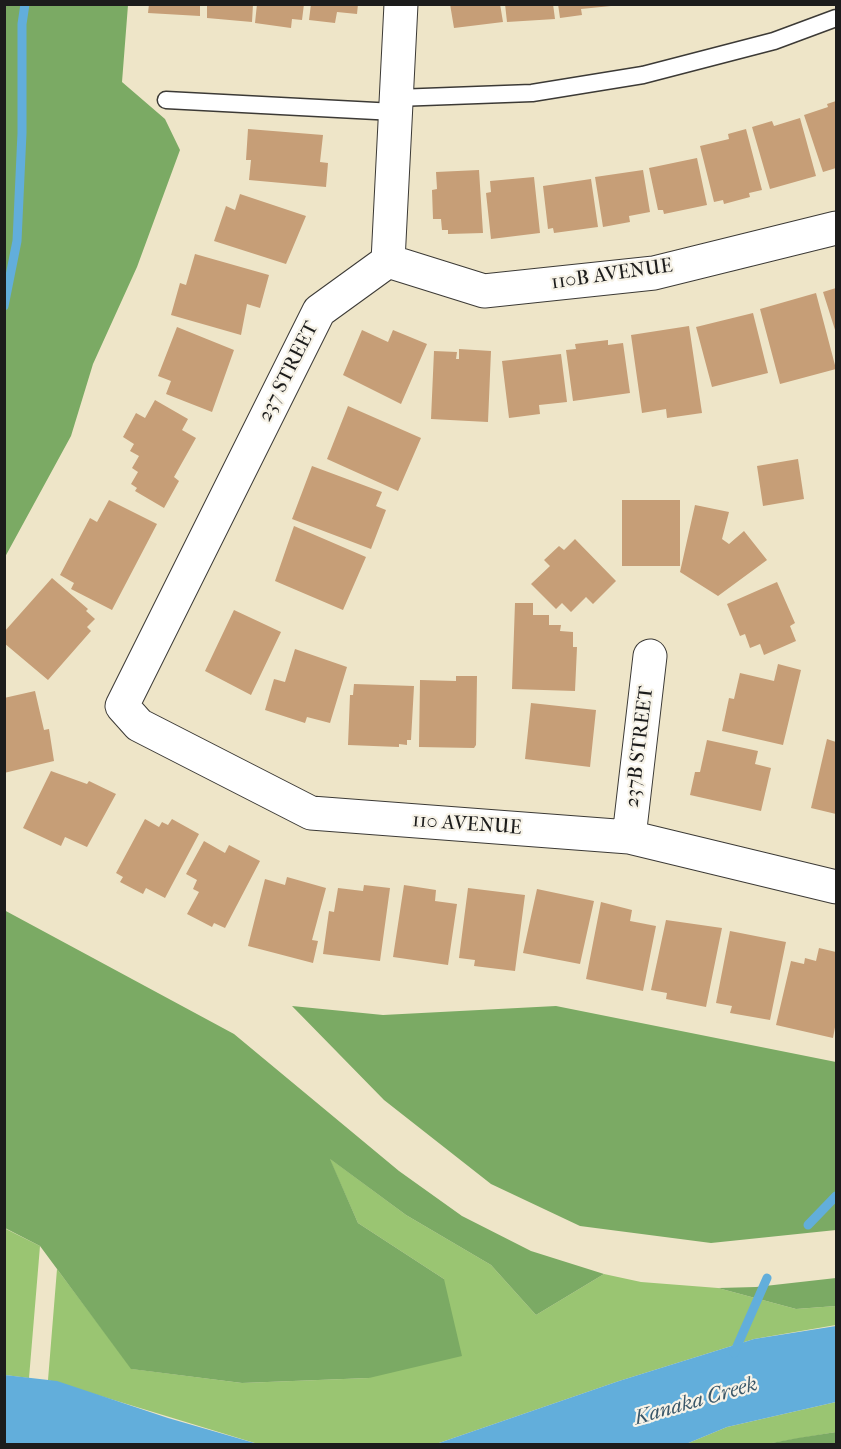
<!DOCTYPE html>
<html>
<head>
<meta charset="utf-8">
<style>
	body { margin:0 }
	#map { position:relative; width:841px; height:1449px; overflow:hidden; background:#eee5c8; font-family:"IM FELL French Canon",serif }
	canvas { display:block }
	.frame { position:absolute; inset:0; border:6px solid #1c1c1c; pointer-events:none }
</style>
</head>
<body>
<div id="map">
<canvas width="841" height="1449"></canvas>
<div class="frame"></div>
</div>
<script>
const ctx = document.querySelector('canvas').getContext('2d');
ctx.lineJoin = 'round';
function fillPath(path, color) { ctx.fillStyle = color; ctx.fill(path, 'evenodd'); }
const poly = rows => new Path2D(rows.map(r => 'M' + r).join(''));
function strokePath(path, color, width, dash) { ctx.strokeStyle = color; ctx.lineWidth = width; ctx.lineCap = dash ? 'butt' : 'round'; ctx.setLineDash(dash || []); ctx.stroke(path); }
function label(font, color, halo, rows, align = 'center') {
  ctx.font = font + ' "IM FELL French Canon",serif'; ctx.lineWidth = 4.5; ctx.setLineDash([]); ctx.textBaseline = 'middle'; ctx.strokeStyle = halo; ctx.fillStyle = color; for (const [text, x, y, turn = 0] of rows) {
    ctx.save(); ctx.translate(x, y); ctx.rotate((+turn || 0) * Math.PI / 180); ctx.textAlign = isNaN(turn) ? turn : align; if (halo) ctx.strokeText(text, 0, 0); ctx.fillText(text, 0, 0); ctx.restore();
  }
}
fillPath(poly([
	[329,1158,406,1215,491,1265,536,1315,604,1274,641,1282,718,1288,796,1309,836,1306,836,1325,754,1339,619,1381,436,1444,258,1444,48,1380,57,1269,132,1369,242,1383,369,1378,444,1279,358,1223],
	[4,1228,40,1246,29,1378,5,1375],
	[836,1402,836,1432,766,1444,686,1444,727,1427]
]), '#9ac572');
fillPath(poly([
	[5,4,128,5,122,82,165,119,180,150,137,267,93,364,71,436,5,557],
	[4,910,234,1034,399,1171,462,1216,531,1251,604,1274,536,1315,491,1265,406,1215,330,1159,358,1223,444,1279,462,1356,369,1378,242,1383,131,1369,40,1246,5,1228],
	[292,1006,383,1015,556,1006,836,1062,836,1230,711,1243,580,1226,491,1184,384,1100],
	[836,1278,836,1306,796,1309,718,1288,756,1287],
	[836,1432,836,1444,766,1444,798,1438]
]), '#7baa64');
fillPath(poly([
	[836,1326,836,1402,727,1427,686,1444,436,1444,619,1381,754,1339],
	[5,1375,57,1381,168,1418,258,1444,5,1444]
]), '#62aedb');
strokePath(poly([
	[4,306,17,241,22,133,22,24,25,4],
	[808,1225,836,1196],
	[734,1353,767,1278]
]), '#62aedb', 9);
fillPath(poly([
	[149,4,200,4,200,16,148,13],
	[207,4,253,4,252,22,207,18],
	[257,4,304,4,302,20,292,19,291,28,255,23],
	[311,4,358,4,357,14,337,12,335,23,309,20],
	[450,4,500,4,503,22,454,28],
	[505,4,553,4,555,19,507,22],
	[558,4,611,4,611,6,581,9,582,15,560,18],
	[836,101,836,168,823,172,804,115,828,107,827,104],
	[800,118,816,176,770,189,752,127,772,121,774,126],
	[248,129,323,135,320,162,328,163,326,187,249,180,251,160,246,160],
	[746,129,762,190,749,193,750,197,724,204,723,200,714,202,700,146,729,139,728,134],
	[697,158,707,205,664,214,663,210,658,210,649,168],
	[479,170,483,233,448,234,448,230,442,230,441,219,433,219,432,190,437,189,436,172],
	[643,170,650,212,629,216,630,222,603,227,595,177],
	[534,177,540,233,491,239,486,193,491,192,490,181],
	[591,179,598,227,554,233,553,228,548,229,543,186],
	[240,194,306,216,286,264,214,241,226,206,235,210],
	[195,254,269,275,260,308,247,304,241,335,171,315,180,283,186,285],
	[836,288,836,333,823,292],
	[816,293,836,369,780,384,760,309],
	[753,313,768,373,712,387,696,327],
	[689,326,702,413,667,418,666,409,642,413,631,335],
	[177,327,234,350,212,412,166,394,171,381,158,376],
	[362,330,388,342,393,330,427,344,401,404,343,375],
	[608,340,608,345,623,343,630,393,573,401,566,350,576,349,575,344],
	[459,349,491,351,488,422,431,419,434,351,457,352,456,359,459,359],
	[561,354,567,402,539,405,540,414,509,418,502,361],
	[155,400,188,419,182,430,196,438,174,477,179,481,164,508,135,491,137,488,131,484,138,472,132,468,139,456,130,451,134,444,123,437,136,413,145,418],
	[348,406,421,438,398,491,327,459],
	[798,459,804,499,763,506,757,466],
	[312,466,382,492,376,506,386,510,371,549,292,519],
	[109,500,157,524,112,610,71,589,74,583,60,575,90,518,97,522],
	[622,500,680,500,680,566,622,566],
	[695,505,729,512,722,539,729,544,744,531,767,560,718,596,680,572],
	[294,526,366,557,343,610,275,581],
	[575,539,616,581,593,604,586,597,571,612,562,603,556,609,531,584,550,566,544,560,559,546,564,550],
	[52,578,88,609,86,611,95,619,87,627,91,631,48,680,4,643,4,632],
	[777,582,795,623,790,626,796,641,764,655,760,644,750,648,745,634,740,636,727,604],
	[515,603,533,603,533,615,549,615,549,625,561,625,560,631,573,632,573,647,577,647,575,691,512,689],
	[234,610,281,632,251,695,205,671],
	[295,649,347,667,330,723,307,717,305,723,265,710,274,679,285,682],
	[778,664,801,670,783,745,722,731,729,698,734,699,740,673,774,681],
	[456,676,477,676,476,745,474,748,419,747,420,680,456,681],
	[354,684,414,686,411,740,407,740,407,745,399,744,399,747,348,745,350,695,353,695],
	[35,691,44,730,49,729,54,761,4,773,4,698],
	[531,703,596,710,590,767,525,759],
	[827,739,836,742,836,814,811,808],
	[707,740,758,751,755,764,771,768,761,811,690,795,695,772,700,772],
	[51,771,87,784,89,781,116,794,87,847,65,837,61,846,23,828],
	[145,819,159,827,162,822,168,825,172,819,199,834,165,898,146,888,143,894,120,882,123,877,116,873],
	[204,841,225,853,229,845,260,861,225,928,214,923,212,927,187,914,199,892,193,889,197,880,186,874],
	[287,877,326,888,312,940,318,941,313,963,248,946,265,879,285,885],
	[364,885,390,888,380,961,323,954,329,911,334,912,338,888,363,891],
	[404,885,436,890,435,901,457,904,448,965,393,957],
	[468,888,525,895,515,971,474,966,475,960,459,958],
	[537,889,594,901,580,964,523,953],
	[601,902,632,910,630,921,656,926,643,991,586,979],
	[666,920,722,928,706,1007,666,999,667,993,651,990],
	[730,931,786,942,770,1020,730,1013,732,1006,716,1003],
	[819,948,836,952,836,1022,833,1038,776,1025,791,961,804,964,805,958,816,961]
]), '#c69e77');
const service = poly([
	[396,98,532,93,643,75,774,41,836,18],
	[166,100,395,112]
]);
const minor = poly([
	[388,261,319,311,122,706,139,725,311,813,629,837,836,887],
	[388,261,484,291,654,273,836,228],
	[388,261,401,4],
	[629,837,650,656]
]);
strokePath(service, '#3c3a36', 19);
strokePath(minor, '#3c3a36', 35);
strokePath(service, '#fff', 16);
strokePath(minor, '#fff', 33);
label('20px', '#1c1c1c', '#f7f3e8', [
	["110B AVENUE",612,275,-8],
	["237 STREET",289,372,-63],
	["237B STREET",640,747,-83],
	["110 AVENUE",467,825,4]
]);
label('italic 21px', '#385668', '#f7f3e8', [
	["Kanaka Creek",696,1402,-16]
]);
</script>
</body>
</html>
